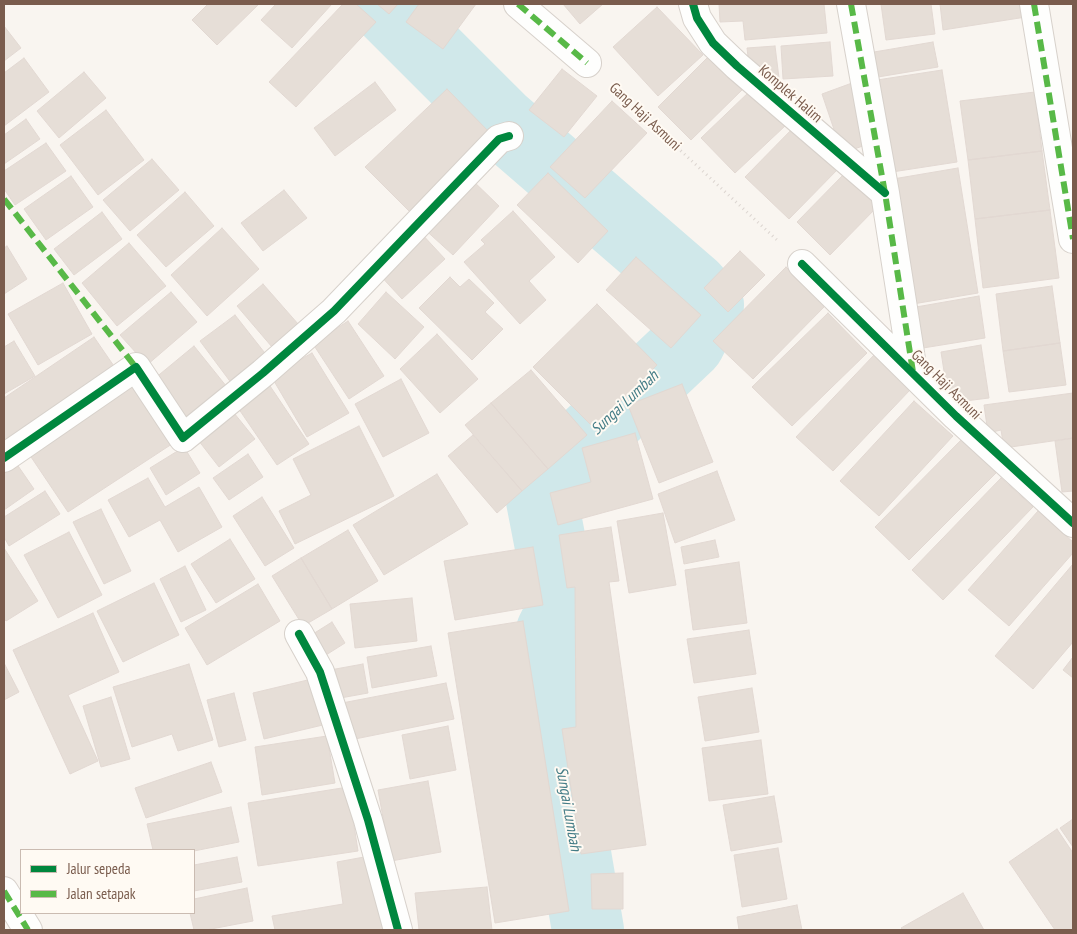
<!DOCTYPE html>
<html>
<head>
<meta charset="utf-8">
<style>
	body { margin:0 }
	#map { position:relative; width:1077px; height:934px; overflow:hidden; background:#f9f5f0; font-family:"PT Sans Narrow",sans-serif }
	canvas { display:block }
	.frame { position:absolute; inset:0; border:5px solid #7a5c4d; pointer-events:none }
	.legend { position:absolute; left:20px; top:849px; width:175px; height:65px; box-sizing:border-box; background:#fffaf3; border:1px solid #cabbb1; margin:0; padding:6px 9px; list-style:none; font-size:15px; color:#7a5c4d }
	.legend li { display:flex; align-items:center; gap:10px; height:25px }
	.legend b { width:25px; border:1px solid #cabbb1 }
</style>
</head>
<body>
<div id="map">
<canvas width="1077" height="934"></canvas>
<div class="frame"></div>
<ul class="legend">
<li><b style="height:6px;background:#00873e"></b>Jalur sepeda</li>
<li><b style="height:6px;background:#58b947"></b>Jalan setapak</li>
</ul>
</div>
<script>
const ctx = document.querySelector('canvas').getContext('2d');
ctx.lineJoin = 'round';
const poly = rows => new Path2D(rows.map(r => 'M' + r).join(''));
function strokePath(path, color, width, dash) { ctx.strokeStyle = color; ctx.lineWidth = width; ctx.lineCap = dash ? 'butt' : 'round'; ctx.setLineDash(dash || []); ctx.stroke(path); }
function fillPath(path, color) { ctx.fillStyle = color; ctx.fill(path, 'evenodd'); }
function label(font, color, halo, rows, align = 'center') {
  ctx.font = font + ' "PT Sans Narrow",sans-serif'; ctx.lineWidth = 4; ctx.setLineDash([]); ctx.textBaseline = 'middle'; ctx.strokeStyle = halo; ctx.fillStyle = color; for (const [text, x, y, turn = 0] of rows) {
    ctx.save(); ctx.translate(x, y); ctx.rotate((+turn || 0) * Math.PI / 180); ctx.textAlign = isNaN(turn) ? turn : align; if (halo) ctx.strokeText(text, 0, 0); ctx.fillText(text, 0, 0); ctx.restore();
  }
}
strokePath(poly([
	[383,4,501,122,693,288,708,305,689,343,539,485,563,609,552,631,561,712,554,729,588,930]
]), '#d0e8ea', 72);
const building = poly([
	[208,4,259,4,217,45,192,20,208,4],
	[276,4,332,4,292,48,261,20,276,4],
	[343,4,356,4,376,22,296,107,269,82,343,4],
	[377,4,398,4,389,14,377,4],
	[419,4,476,4,443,49,406,22,419,4],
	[563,4,603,4,580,24,563,4],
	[719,4,824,4,827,33,745,40,743,21,720,22,719,4],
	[881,4,931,4,935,34,886,40,881,4],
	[940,4,1024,4,1026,17,943,30,940,4],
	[657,7,703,55,658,96,613,47,657,7],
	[4,26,21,48,4,61,4,26],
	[830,42,833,76,783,79,781,46,830,42],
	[933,42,938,67,878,77,874,52,933,42],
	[775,46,779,78,759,81,757,64,749,65,747,48,775,46],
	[709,56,743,89,691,140,658,107,709,56],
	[24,58,49,92,4,126,4,73,24,58],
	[562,69,597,96,564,137,529,110,562,69],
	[942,70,957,162,892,172,877,80,942,70],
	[84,72,106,98,59,138,37,111,84,72],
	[375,82,396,110,335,156,314,128,375,82],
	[852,83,872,143,842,153,822,94,852,83],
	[447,89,490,133,410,212,365,167,447,89],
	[750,91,785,126,735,173,701,138,750,91],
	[1035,92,1042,151,968,160,960,101,1035,92],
	[612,101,647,133,585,198,550,167,612,101],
	[106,110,144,160,98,195,60,145,106,110],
	[26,119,40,139,4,164,4,135,26,119],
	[797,124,840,167,789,219,745,177,797,124],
	[46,143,66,171,15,205,4,189,4,171,46,143],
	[1042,151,1050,210,975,219,968,160,1042,151],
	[152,159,179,190,130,231,103,200,152,159],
	[958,168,978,293,913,304,893,179,958,168],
	[548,173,608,231,578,263,517,205,548,173],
	[845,173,878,206,830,255,797,222,845,173],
	[71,176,93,207,46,240,24,209,71,176],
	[468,176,499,206,453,255,421,226,468,176],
	[284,190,307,218,263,251,241,223,284,190],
	[185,192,214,226,166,267,137,235,185,192],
	[1050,210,1059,278,983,288,975,219,1050,210],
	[513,211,555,257,529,281,546,300,520,324,464,262,485,244,481,240,513,211],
	[102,212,122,239,74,275,54,249,102,212],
	[222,228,259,269,207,316,171,275,222,228],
	[420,232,445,259,402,299,377,272,420,232],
	[129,243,166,286,117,326,82,283,129,243],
	[7,246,27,279,4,294,4,248,7,246],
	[740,251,765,275,728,312,704,288,740,251],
	[636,257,701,315,671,348,606,290,636,257],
	[786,267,825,306,753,379,713,341,786,267],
	[450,277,460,287,469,279,494,303,485,312,503,329,472,360,419,308,450,277],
	[63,283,92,334,38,365,8,314,63,283],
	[263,284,299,325,272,347,237,306,263,284],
	[1052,286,1060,343,1003,351,996,294,1052,286],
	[171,292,197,322,147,365,120,335,171,292],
	[386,292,424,327,395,359,358,324,386,292],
	[979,296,985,338,923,348,916,307,979,296],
	[597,304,657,365,594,428,533,367,597,304],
	[828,313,867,353,792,426,752,387,828,313],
	[235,315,268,357,232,384,200,341,235,315],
	[348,321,384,376,349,399,313,344,348,321],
	[437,334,478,379,440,413,400,369,437,334],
	[94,337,118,372,4,450,4,398,94,337],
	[14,341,35,376,4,394,4,347,14,341],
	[1060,343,1066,385,1009,392,1003,351,1060,343],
	[981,345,989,398,949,403,941,352,981,345],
	[194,346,231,392,190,424,154,379,194,346],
	[312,353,349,413,307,437,271,376,312,353],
	[874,355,910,390,833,471,796,437,874,355],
	[531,370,587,435,548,469,491,403,531,370],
	[132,378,175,442,68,512,25,448,132,378],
	[401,379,429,433,383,457,355,404,401,379],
	[266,380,309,444,277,465,234,402,266,380],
	[682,384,713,462,659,483,628,405,682,384],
	[1073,393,1073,438,1004,448,1001,430,988,433,984,405,1073,393],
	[914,401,953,436,879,516,840,481,914,401],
	[491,403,548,469,522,491,465,425,491,403],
	[230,408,255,439,219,467,195,436,230,408],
	[359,426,394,496,295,544,279,511,311,495,293,459,359,426],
	[635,433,653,499,558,525,550,493,591,482,582,448,635,433],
	[473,435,522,491,497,513,448,456,473,435],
	[964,437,998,471,909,560,875,527,964,437],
	[1073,438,1073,491,1062,492,1055,441,1073,438],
	[184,447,200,473,166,495,150,468,184,447],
	[248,454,263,477,229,500,213,478,248,454],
	[14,460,34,489,4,510,4,467,14,460],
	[717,471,735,520,675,543,658,494,717,471],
	[437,474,468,524,384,575,353,525,437,474],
	[148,478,165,507,199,487,222,527,178,552,160,520,129,537,108,500,148,478],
	[1001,478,1033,507,943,600,912,570,1001,478],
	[45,491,60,514,9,546,4,537,4,517,45,491],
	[262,497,294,548,265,566,233,516,262,497],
	[101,509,131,571,104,584,73,522,101,509],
	[1038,511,1073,542,1073,553,1009,626,968,590,1038,511],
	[663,513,676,585,629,593,617,521,663,513],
	[611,527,619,581,609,582,646,845,581,854,562,729,576,727,575,587,567,588,559,535,611,527],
	[348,530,378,581,332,609,301,558,348,530],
	[69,532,102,595,58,618,24,555,69,532],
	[230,539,255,579,216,603,191,564,230,539],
	[715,540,719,557,684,564,681,547,715,540],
	[533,547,543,605,455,620,444,561,533,547],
	[4,548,38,601,6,621,4,618,4,548],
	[301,558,332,609,303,626,272,576,301,558],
	[739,562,747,623,693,630,685,570,739,562],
	[1073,564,1073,642,1033,689,995,656,1073,564],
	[185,566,206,610,181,622,160,579,185,566],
	[154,583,179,635,123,662,97,611,154,583],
	[258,584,280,621,207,665,185,628,258,584],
	[412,598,417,641,355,648,350,604,412,598],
	[93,613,119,672,68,695,98,761,70,774,13,650,93,613],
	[523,621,569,911,495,923,448,633,523,621],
	[332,622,345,643,318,660,305,639,332,622],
	[749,630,756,674,694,683,687,639,749,630],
	[431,646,437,676,372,688,367,657,431,646],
	[1073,657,1073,678,1063,670,1073,657],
	[4,663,19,692,4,700,4,663],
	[189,664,213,740,178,751,172,734,132,747,113,687,189,664],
	[363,664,368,693,335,699,330,670,363,664],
	[316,678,327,724,264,739,253,693,316,678],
	[446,683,454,719,350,740,342,703,446,683],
	[752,688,759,732,705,741,698,697,752,688],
	[234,693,246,740,219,747,207,700,234,693],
	[111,697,130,759,101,767,83,706,111,697],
	[448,726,456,770,410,779,402,735,448,726],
	[327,736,335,783,262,795,255,747,327,736],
	[761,740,768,794,709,801,702,748,761,740],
	[211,762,222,792,146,818,135,788,211,762],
	[428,781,441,852,391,861,378,790,428,781],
	[348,787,358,851,258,866,248,803,348,787],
	[774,796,782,842,731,851,723,805,774,796],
	[231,807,239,842,194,851,153,850,147,824,231,807],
	[1073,819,1073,847,1060,828,1073,819],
	[1057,829,1073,853,1073,930,1055,930,1009,862,1057,829],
	[778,848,787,899,742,907,734,855,778,848],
	[375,855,388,930,275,930,272,916,343,904,337,862,375,855],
	[237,857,242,882,194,891,194,865,237,857],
	[623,873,623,909,592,909,591,874,623,873],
	[487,887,492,930,419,930,415,893,487,887],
	[247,888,253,921,206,930,194,930,190,913,194,913,194,899,247,888],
	[963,893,984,930,903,930,901,928,963,893],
	[797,905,802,930,739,930,737,917,797,905]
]);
fillPath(building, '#e6ded7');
strokePath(building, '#e2d8d2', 1);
const minor = poly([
	[518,4,587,63],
	[693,4,697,18,713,43,737,66,885,193],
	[851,4,885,193,913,372],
	[1034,4,1073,239],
	[802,264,956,416,1073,523],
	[4,458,136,367,183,438,263,373,334,311,499,139,509,136],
	[299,634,320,672,368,820,398,930],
	[4,891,28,930]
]);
strokePath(minor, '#d7d1cb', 30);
strokePath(poly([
	[611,86,777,240]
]), '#dcd5d0', 3, [1, 4]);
strokePath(minor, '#fefefd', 28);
strokePath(poly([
	[518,4,587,63],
	[851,4,885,193,913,372],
	[1034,4,1073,239],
	[4,199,138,370],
	[4,891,28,930]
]), '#58b947', 6, [12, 6]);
strokePath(poly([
	[693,4,697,18,713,43,737,66,885,193],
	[802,264,956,416,1073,523],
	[4,458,136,367,183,438,263,373,334,311,499,139,509,136],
	[299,634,320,672,368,820,398,930]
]), '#00873e', 8);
label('15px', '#7a5c4d', '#fffaf3', [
	["Komplek Halim",790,94,41],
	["Gang Haji Asmuni",645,117,43],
	["Gang Haji Asmuni",946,385,45]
]);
label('italic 16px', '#437c86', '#fffaf3', [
	["Sungai Lumbah",625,403,-43],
	["Sungai Lumbah",568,809,80]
]);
</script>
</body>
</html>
